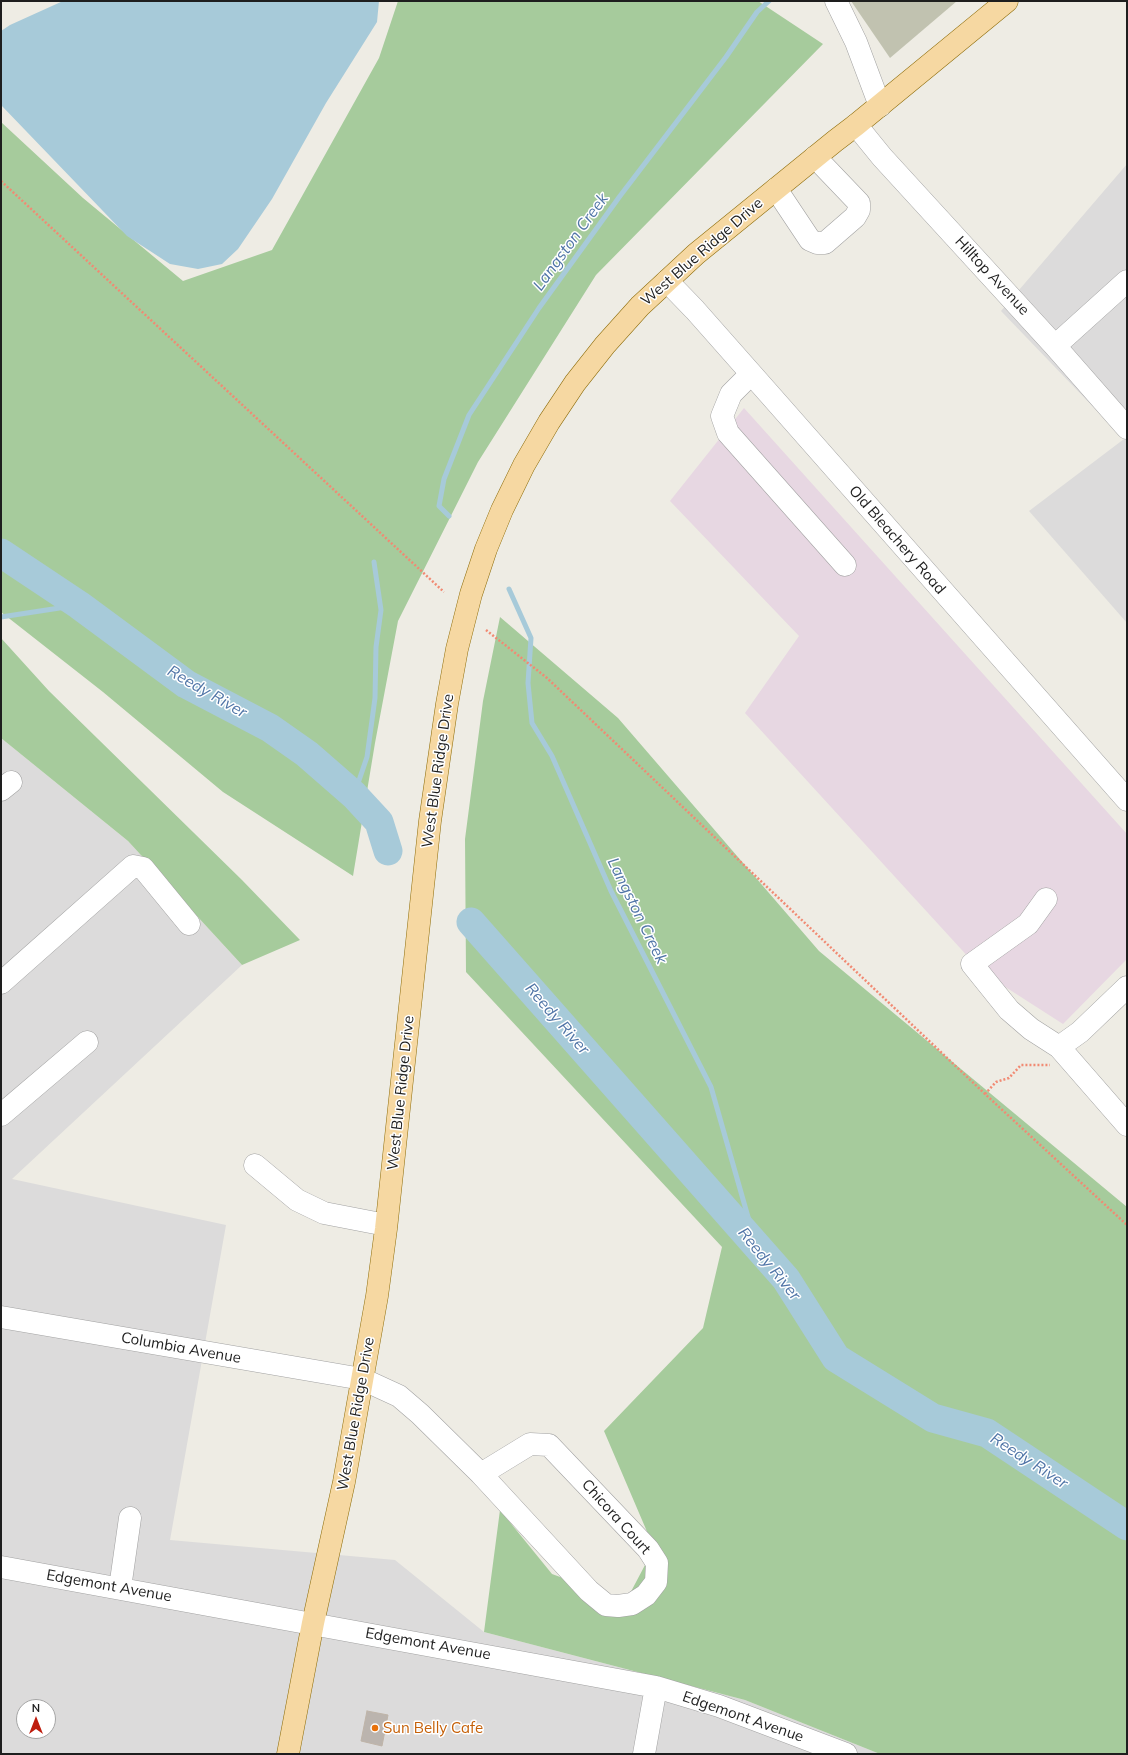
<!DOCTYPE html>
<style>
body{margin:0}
#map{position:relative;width:1128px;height:1755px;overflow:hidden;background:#eeece4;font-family:Mulish,sans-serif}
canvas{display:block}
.frame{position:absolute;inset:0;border:2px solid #1e1e1e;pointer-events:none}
.north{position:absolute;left:16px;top:1699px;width:40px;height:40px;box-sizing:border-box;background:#fff;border:1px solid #a5a5a5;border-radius:50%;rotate:0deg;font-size:11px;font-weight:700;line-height:16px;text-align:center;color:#1e1e1e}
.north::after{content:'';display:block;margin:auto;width:14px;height:18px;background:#be1c0d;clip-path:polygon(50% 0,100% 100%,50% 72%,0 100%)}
</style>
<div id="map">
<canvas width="1128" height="1755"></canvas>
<div class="frame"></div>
<div class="north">N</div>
</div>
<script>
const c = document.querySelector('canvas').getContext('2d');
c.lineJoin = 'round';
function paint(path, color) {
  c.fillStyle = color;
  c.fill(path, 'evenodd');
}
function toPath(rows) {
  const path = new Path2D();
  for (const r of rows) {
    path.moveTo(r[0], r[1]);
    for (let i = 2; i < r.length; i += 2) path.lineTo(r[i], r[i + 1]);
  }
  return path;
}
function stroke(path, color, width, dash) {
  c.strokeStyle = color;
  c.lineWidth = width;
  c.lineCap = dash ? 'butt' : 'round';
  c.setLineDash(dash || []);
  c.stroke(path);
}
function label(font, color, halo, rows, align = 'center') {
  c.font = font + ' Mulish,sans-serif';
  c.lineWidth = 3;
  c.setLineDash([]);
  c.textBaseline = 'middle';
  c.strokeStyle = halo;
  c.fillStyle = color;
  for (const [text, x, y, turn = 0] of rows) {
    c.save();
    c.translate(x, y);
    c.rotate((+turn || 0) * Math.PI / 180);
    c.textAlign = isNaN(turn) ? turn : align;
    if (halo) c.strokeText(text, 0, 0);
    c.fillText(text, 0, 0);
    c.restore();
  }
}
paint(toPath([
 [1127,164,1127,623,1029,511,1124,439,1001,311],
 [1,738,128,841,242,965,12,1179,226,1225,170,1540,395,1560,484,1632,745,1700,880,1754,1,1754],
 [24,1707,48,1707,48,1731,24,1731]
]), '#dcdbdb');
paint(toPath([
 [744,408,1127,834,1127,959,1063,1024,982,972,745,713,799,636,670,501]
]), '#e7d7e2');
paint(toPath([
 [851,1,957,1,890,58]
]), '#c1c2b0');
paint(toPath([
 [398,1,758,1,823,44,596,275,478,462,398,621,375,743,353,876,223,792,103,692,1,612,1,122,83,198,183,281,272,250,379,58],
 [500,617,618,718,819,951,1127,1207,1127,1754,880,1754,745,1700,484,1632,500,1510,552,1574,626,1601,654,1548,604,1431,703,1328,722,1247,466,972,465,839,483,701],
 [1,638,49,691,242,880,300,940,242,965,128,841,1,738]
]), '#a6cb9c');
paint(toPath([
 [63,1,379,1,377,22,326,103,272,199,238,249,222,264,198,269,170,264,127,236,1,105,1,31,10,25]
]), '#a7cad9');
stroke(toPath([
 [449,516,439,506,444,479,469,415,539,308,620,196,726,57,757,12,769,1],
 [509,589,531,638,528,683,532,723,552,756,611,891,711,1087,756,1245],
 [1,617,79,605],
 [354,795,367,757,375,698,376,647,381,610,374,562]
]), '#a7cad9', 5);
stroke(toPath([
 [1,553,79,605,186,684,270,728,307,754,354,795,379,822,388,851],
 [471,922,786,1279,836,1358,933,1418,987,1433,1127,1526]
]), '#a7cad9', 29);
const building = toPath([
 [367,1711,388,1715,382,1746,361,1741,367,1711]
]);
paint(building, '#bbb4ae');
stroke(building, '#bfb4a8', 1);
const minor = toPath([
 [836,1,856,42,880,106],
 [856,125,882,157,1055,346,1127,428],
 [776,189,810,240,817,243,825,243,855,217,859,210,859,203,815,157],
 [667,281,695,310,771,396,1127,800],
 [1055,346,1127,281],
 [751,374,731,394,722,416,728,433,845,565],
 [1,790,11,782],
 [1046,899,1028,924,972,964,1009,1010,1031,1029,1059,1047,1080,1032,1127,987],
 [1,983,133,866,143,868,189,924],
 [1059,1047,1127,1125],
 [1,1115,87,1042],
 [255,1165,297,1200,324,1213,386,1225],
 [1,1317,362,1379,399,1396,420,1414,481,1474,589,1591,606,1605,618,1606,632,1604,646,1595,656,1582,657,1563,648,1549,549,1445,530,1444,481,1474],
 [1,1567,656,1687,719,1706,846,1754],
 [120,1588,130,1518],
 [644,1754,656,1687]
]);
const major = toPath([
 [288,1754,313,1623,344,1482,377,1296,386,1229,430,821,447,704,457,649,471,594,486,549,502,510,524,465,549,422,575,383,605,345,640,306,696,254,835,141,856,125,1007,1]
]);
stroke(minor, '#a2a2a2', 23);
stroke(major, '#8e6d0a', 23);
stroke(toPath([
 [1,181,444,592],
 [486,630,547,678,985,1094,1127,1225],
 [985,1094,996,1082,1009,1078,1021,1065,1050,1065]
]), '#f18a73', 2.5, [2, 2]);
stroke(minor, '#fff', 22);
stroke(major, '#f6d8a2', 22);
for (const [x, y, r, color] of [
 [375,1728,4,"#e8710a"]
]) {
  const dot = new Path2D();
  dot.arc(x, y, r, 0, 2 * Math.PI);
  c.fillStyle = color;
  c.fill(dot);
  stroke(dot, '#fff', 1.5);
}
label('15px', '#1e1e1e', '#fff', [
 ["West Blue Ridge Drive",702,252,-41],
 ["Hilltop Avenue",992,276,47],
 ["Old Bleachery Road",897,540,49],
 ["West Blue Ridge Drive",438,771,-82],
 ["West Blue Ridge Drive",401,1093,-84],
 ["Columbia Avenue",181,1348,10],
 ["West Blue Ridge Drive",356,1414,-80],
 ["Chicora Court",616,1517,48],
 ["Edgemont Avenue",109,1586,10],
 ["Edgemont Avenue",428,1644,10],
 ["Edgemont Avenue",743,1717,19]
]);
label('15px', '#c56008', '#fff', [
 ["Sun Belly Cafe",383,1728]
], 'left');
label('italic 16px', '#5075a7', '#fff', [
 ["Langston Creek",571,242,-54],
 ["Reedy River",207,692,30],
 ["Langston Creek",637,911,64],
 ["Reedy River",557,1019,49],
 ["Reedy River",769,1264,51],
 ["Reedy River",1029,1461,33]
]);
</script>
